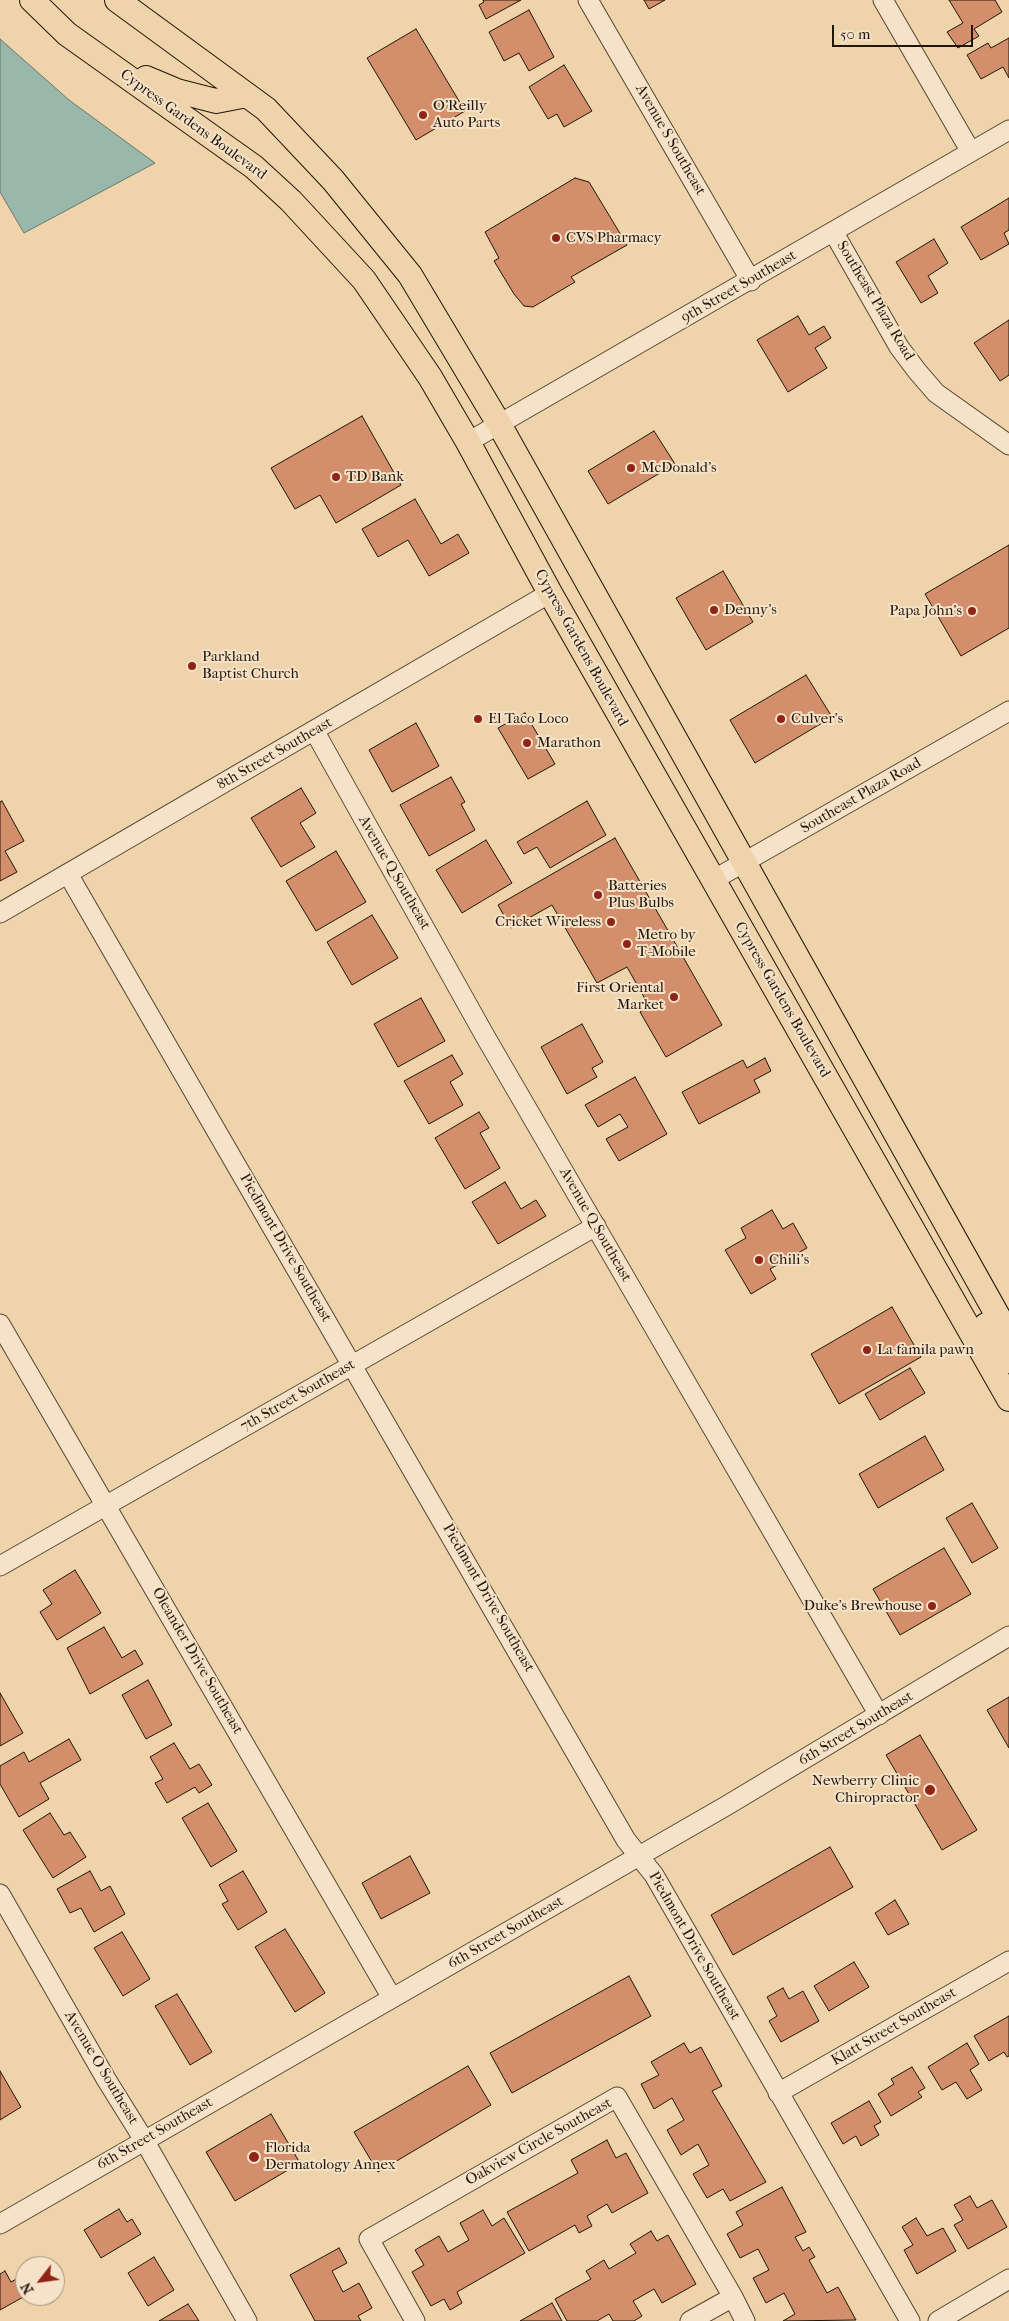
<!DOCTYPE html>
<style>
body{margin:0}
#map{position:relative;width:1009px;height:2321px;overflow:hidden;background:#efd3ab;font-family:"IM FELL French Canon",serif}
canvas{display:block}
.north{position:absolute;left:15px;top:2256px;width:50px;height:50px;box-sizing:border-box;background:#f5e2c8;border:1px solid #a0907b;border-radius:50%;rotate:240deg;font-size:14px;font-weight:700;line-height:20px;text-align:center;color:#201608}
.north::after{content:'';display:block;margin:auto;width:18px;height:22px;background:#8f2418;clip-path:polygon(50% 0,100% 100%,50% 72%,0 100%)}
.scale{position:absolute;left:832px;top:25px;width:141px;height:22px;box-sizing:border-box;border:2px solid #201608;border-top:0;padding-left:6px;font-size:15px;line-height:18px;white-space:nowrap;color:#201608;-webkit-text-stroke:4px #f5e2c8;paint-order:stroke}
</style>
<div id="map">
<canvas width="1009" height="2321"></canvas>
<div class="north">N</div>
<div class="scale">50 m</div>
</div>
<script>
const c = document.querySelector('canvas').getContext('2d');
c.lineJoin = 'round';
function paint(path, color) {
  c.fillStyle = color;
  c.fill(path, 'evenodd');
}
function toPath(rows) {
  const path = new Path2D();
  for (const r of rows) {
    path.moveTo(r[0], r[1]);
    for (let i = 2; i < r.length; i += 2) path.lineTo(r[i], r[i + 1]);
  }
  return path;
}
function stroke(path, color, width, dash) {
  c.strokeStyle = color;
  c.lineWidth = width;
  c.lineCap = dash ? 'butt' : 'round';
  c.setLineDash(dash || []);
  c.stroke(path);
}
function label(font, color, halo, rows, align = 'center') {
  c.font = font + ' "IM FELL French Canon",serif';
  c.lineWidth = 4;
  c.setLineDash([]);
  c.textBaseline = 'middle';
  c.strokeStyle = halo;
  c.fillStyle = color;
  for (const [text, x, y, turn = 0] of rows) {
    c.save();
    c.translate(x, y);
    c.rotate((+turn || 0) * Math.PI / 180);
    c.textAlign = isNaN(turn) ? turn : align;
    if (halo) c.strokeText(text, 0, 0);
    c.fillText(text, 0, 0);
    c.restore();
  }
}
const water = toPath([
 [0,39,69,100,155,163,24,233,0,192,0,39]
]);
paint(water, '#9ab7ac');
stroke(water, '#69776a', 1);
const building = toPath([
 [483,0,521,0,486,19,479,5,484,2,483,0],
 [644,0,665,0,649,9,644,0],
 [949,0,995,0,1002,12,974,29,979,36,958,48,947,32,963,23,949,0],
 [529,10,554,57,529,71,519,53,504,61,489,32,529,10],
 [416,29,465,111,416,140,367,58,416,29],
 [1009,38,1009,78,1003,67,981,79,967,55,988,43,991,48,1009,38],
 [564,65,592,111,564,127,557,114,548,119,529,87,564,65],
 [575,178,589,182,627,245,571,277,575,282,533,307,524,306,514,294,494,261,499,258,485,232,575,178],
 [1009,198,1009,230,1004,233,1009,244,981,260,961,227,1009,198],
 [934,239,948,263,928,276,938,293,921,303,896,262,934,239],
 [798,316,809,335,824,326,831,338,815,348,827,368,788,392,757,340,798,316],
 [1009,320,1009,375,1000,381,974,343,1009,320],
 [362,416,401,485,336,523,320,495,295,509,271,468,362,416],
 [654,431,675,464,608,504,588,471,654,431],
 [415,499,441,544,458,534,469,553,429,576,408,540,378,557,362,529,415,499],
 [1009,545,1009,628,961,656,925,594,1009,545],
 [723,571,753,622,706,650,676,598,723,571],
 [806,675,832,717,755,763,730,720,806,675],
 [525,713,555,764,528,779,498,728,525,713],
 [416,723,439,766,392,792,369,750,416,723],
 [451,777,465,802,461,804,475,830,429,856,400,805,451,777],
 [301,788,316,813,300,823,315,847,281,867,251,818,301,788],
 [2,801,24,841,5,851,17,872,0,881,0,802,2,801],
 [587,801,606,835,550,868,537,847,524,854,517,842,587,801],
 [615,838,722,1025,666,1057,640,1012,649,1006,627,967,597,983,552,905,511,928,498,905,615,838],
 [486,840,512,883,462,913,436,870,486,840],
 [336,851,366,902,316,931,286,881,336,851],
 [372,915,398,958,352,985,327,942,372,915],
 [421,998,445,1041,398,1067,374,1024,421,998],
 [582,1024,603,1062,592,1068,597,1077,567,1094,541,1047,582,1024],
 [452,1055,463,1074,450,1082,463,1105,429,1124,404,1081,452,1055],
 [765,1058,771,1071,754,1080,760,1092,699,1124,682,1092,743,1060,747,1068,765,1058],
 [635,1077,667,1134,619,1161,606,1139,628,1127,620,1114,598,1127,585,1105,635,1077],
 [479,1112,489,1128,480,1133,500,1168,465,1189,435,1138,479,1112],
 [505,1182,521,1209,536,1200,546,1216,498,1244,472,1202,505,1182],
 [772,1210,783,1229,793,1223,807,1248,770,1269,776,1279,751,1294,725,1250,746,1238,741,1228,772,1210],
 [892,1307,921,1357,839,1404,811,1354,892,1307],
 [910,1368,925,1393,880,1420,865,1394,910,1368],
 [925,1436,944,1470,878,1508,859,1474,925,1436],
 [972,1503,998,1548,972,1563,946,1518,972,1503],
 [944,1548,971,1594,900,1635,873,1589,944,1548],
 [75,1570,101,1613,57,1640,40,1612,52,1604,43,1590,75,1570],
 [104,1627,122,1658,135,1650,143,1664,90,1694,67,1648,104,1627],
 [148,1680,172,1725,146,1739,122,1695,148,1680],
 [0,1693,23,1733,0,1746,0,1693],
 [1009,1697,1009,1748,987,1710,1009,1697],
 [920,1735,977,1830,942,1850,886,1755,920,1735],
 [69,1739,81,1760,40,1783,49,1799,19,1817,0,1784,0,1766,24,1752,29,1762,69,1739],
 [174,1743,190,1769,199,1764,212,1785,199,1793,195,1787,167,1803,155,1783,163,1779,150,1757,174,1743],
 [208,1803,237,1851,211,1867,182,1818,208,1803],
 [50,1813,64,1835,70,1832,86,1857,53,1878,23,1830,50,1813],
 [830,1847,853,1887,733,1955,711,1915,830,1847],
 [410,1856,430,1893,381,1919,362,1883,410,1856],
 [90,1871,101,1891,110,1886,125,1914,94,1932,81,1908,70,1913,57,1889,90,1871],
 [243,1871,267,1912,238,1930,222,1904,228,1901,219,1885,243,1871],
 [895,1900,909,1924,888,1935,875,1913,895,1900],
 [285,1929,325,1993,295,2012,255,1947,285,1929],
 [122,1932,150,1979,123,1996,94,1948,122,1932],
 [854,1962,869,1987,829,2011,814,1986,854,1962],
 [629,1976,651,2016,512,2093,490,2053,629,1976],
 [783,1988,789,1999,803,1991,819,2021,781,2042,769,2021,777,2016,767,1997,783,1988],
 [177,1994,212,2052,190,2065,155,2006,177,1994],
 [1009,2016,1009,2056,1007,2057,1004,2052,989,2061,974,2036,1009,2016],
 [684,2043,690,2053,701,2047,722,2086,712,2091,766,2182,730,2201,723,2189,707,2198,693,2174,709,2165,698,2144,681,2155,667,2130,684,2120,672,2098,654,2109,641,2084,659,2075,651,2062,684,2043],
 [967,2043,979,2064,970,2070,982,2090,967,2099,956,2082,942,2090,928,2067,967,2043],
 [468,2066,491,2105,378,2172,354,2132,468,2066],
 [912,2067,925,2088,918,2092,922,2097,891,2116,878,2094,894,2084,891,2079,912,2067],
 [0,2071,21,2107,0,2120,0,2071],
 [869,2101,881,2122,874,2126,879,2135,861,2146,856,2136,843,2144,831,2123,869,2101],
 [271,2114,300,2163,235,2201,206,2152,271,2114],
 [607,2140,616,2158,626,2153,648,2193,612,2213,607,2204,587,2216,592,2226,579,2233,575,2225,529,2251,507,2212,578,2173,571,2160,607,2140],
 [782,2187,806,2232,795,2237,803,2251,809,2247,815,2257,809,2260,827,2293,838,2287,856,2320,783,2321,795,2314,784,2293,766,2303,753,2278,769,2270,758,2249,740,2258,727,2234,743,2225,736,2212,782,2187],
 [970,2196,977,2208,992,2200,1007,2227,968,2249,954,2225,963,2220,954,2205,970,2196],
 [119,2209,127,2222,132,2219,141,2234,101,2258,84,2230,119,2209],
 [483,2210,492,2226,504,2218,525,2253,457,2292,462,2303,450,2310,444,2299,431,2306,412,2272,424,2265,415,2250,439,2236,448,2252,469,2240,460,2223,483,2210],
 [916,2218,927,2236,943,2228,956,2251,917,2274,904,2250,913,2245,902,2227,916,2218],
 [651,2231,657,2241,668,2235,696,2284,662,2303,654,2289,633,2301,642,2316,634,2321,613,2321,609,2314,597,2321,567,2321,555,2299,591,2279,586,2271,604,2260,609,2269,636,2253,630,2244,651,2231],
 [339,2248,347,2263,332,2271,343,2292,359,2283,372,2308,358,2316,361,2321,315,2321,290,2275,339,2248],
 [154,2257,174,2290,148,2306,128,2273,154,2257],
 [5,2271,11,2282,25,2274,25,2296,0,2310,0,2274,5,2271],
 [552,2303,562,2321,520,2321,552,2303],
 [188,2304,199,2321,159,2321,188,2304]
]);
paint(building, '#d38f6b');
stroke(building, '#201608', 1);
const minor = toPath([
 [588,0,751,281],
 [883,0,971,152],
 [834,233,899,347,917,371,936,393,1009,445],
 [468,442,1009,130],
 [315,732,485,1036,879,1715],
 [68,874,626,1840,654,1875,910,2321],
 [713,880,1009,711],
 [0,913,550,593],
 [0,1324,392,1998],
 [0,1566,596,1226],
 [0,1894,106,2079,144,2140,247,2321],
 [778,2093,1009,1961],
 [0,2224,726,1806,1009,1636],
 [733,2297,745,2321],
 [415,2321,369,2239,617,2097,733,2297,690,2321],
 [938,2321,1009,2279]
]);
const major = toPath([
 [32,0,67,34,254,167,291,201,364,280,430,377,468,442,550,593,1009,1399],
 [117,0,266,109,333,180,410,275,499,424,1009,1336],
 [146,78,177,91,216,101,247,95],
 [986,1325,1009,1361]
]);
stroke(minor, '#544531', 21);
stroke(major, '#201608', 26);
stroke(minor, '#f5e2c8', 19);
stroke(major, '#efd3ab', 24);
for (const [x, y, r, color] of [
 [423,115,5,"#8f2418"],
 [556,238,5,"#8f2418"],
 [631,468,5,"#8f2418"],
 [336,477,5,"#8f2418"],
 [714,610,5,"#8f2418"],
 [972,611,5,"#8f2418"],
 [192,666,5,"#8f2418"],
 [478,719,5,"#8f2418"],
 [781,719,5,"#8f2418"],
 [527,743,5,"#8f2418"],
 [598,895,5,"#8f2418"],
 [611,922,5,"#8f2418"],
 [627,944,5,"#8f2418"],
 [674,997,5,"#8f2418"],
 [759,1260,5,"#8f2418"],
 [867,1350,5,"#8f2418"],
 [932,1606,5,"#8f2418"],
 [930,1790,6,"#8f2418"],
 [254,2157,6,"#8f2418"]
]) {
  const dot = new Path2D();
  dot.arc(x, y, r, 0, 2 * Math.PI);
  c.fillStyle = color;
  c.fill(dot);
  stroke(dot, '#f5e2c8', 2);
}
label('15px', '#201608', '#f5e2c8', [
 ["O'Reilly",433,106],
 ["Auto Parts",433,123],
 ["CVS Pharmacy",566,238],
 ["McDonald's",641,468],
 ["TD Bank",346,477],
 ["Denny's",724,610],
 ["Papa John's",962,611,"right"],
 ["Parkland",202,657],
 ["Baptist Church",202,674],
 ["El Taco Loco",488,719],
 ["Culver's",791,719],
 ["Marathon",537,743],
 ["Batteries",608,886],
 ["Plus Bulbs",608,903],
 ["Cricket Wireless",601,922,"right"],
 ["Metro by",637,935],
 ["T-Mobile",637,952],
 ["First Oriental",664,988,"right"],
 ["Market",664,1005,"right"],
 ["Chili's",769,1260],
 ["La famila pawn",877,1350],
 ["Duke's Brewhouse",922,1606,"right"],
 ["Newberry Clinic",919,1781,"right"],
 ["Chiropractor",919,1798,"right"],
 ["Florida",265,2148],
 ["Dermatology Annex",265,2165]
], 'left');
label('15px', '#201608', '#f5e2c8', [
 ["Cypress Gardens Boulevard",193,125,36],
 ["Avenue S Southeast",670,140,60],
 ["9th Street Southeast",739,287,-30],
 ["Southeast Plaza Road",875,301,59],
 ["Cypress Gardens Boulevard",581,648,61],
 ["8th Street Southeast",275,754,-30],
 ["Southeast Plaza Road",861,796,-30],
 ["Avenue Q Southeast",394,873,60],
 ["Cypress Gardens Boulevard",782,1000,60],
 ["Avenue Q Southeast",595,1225,60],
 ["Piedmont Drive Southeast",285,1248,60],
 ["7th Street Southeast",298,1396,-30],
 ["Piedmont Drive Southeast",488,1598,60],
 ["Oleander Drive Southeast",197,1661,60],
 ["6th Street Southeast",856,1729,-31],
 ["6th Street Southeast",506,1933,-30],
 ["Piedmont Drive Southeast",694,1946,60],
 ["Klatt Street Southeast",894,2027,-30],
 ["Avenue O Southeast",101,2068,59],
 ["6th Street Southeast",155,2134,-30],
 ["Oakview Circle Southeast",539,2142,-29]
]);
</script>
